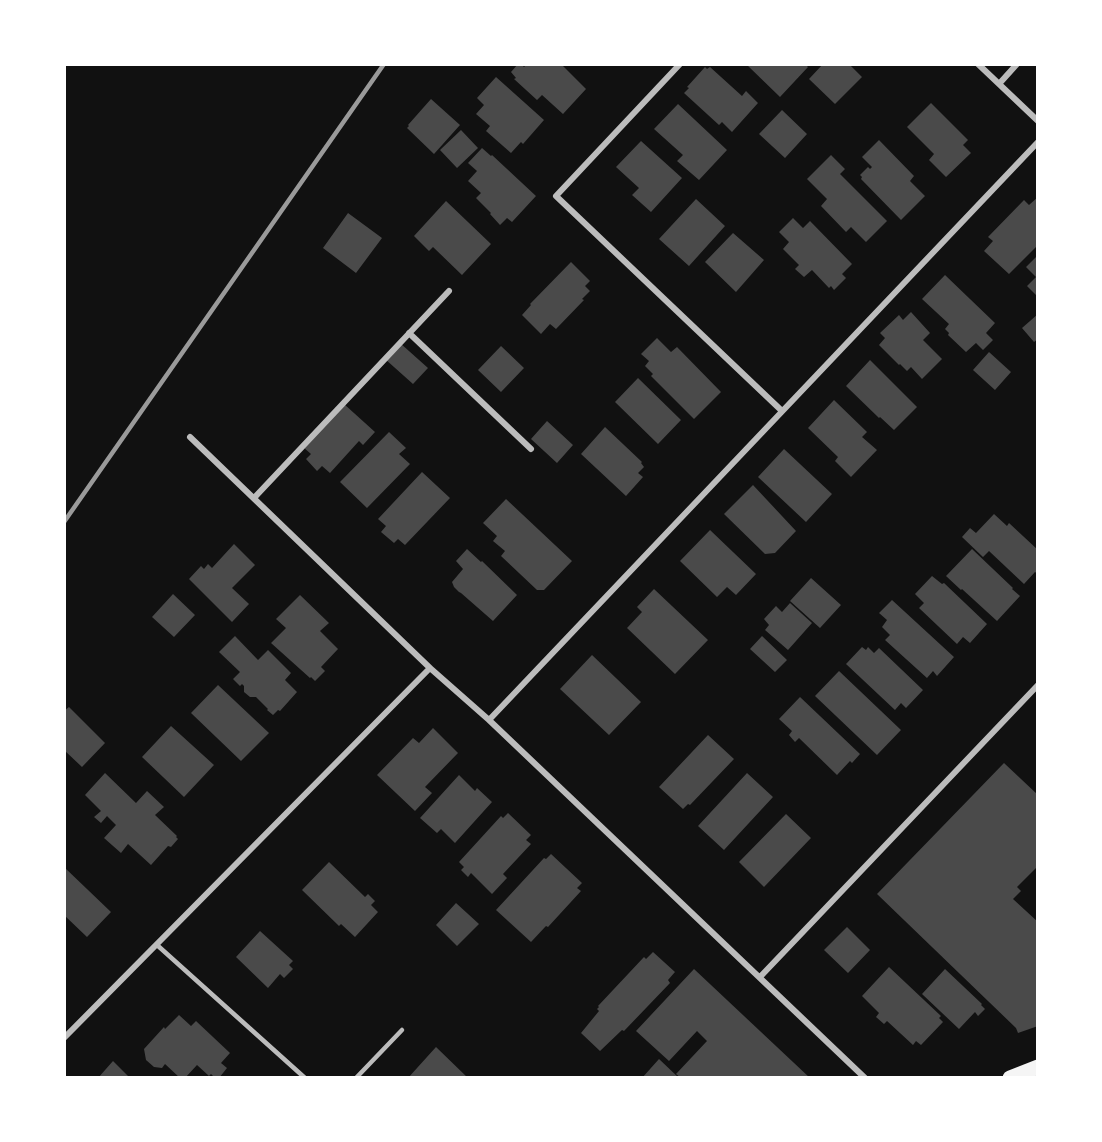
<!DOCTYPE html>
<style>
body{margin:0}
#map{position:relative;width:1102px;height:1142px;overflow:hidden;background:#111;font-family:"Fira Sans",sans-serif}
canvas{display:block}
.frame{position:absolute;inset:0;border:66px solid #fff;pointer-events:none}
</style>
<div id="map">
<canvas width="1102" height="1142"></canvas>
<div class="frame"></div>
</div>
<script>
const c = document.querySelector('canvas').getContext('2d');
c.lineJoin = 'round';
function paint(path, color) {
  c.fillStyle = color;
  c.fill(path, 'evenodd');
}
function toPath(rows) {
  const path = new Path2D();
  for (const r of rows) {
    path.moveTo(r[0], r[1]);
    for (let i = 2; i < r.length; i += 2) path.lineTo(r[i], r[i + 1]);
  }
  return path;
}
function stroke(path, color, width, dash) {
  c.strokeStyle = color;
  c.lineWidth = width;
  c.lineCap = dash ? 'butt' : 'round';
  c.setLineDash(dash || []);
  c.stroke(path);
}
paint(toPath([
 [518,64,521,64,524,67,527,64,561,64,586,89,563,114,542,95,537,100,514,79,516,78,511,72],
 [746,64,805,64,808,67,780,97],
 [823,64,849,64,862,77,835,104,809,79],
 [705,67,707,69,710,67,742,96,746,91,758,103,732,132,722,122,719,125,684,93,689,88,687,87],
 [496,77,544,120,523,144,521,142,511,153,486,131,490,126,476,114,484,105,477,98],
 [431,99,460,125,434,154,407,128,409,126,408,125],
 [931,103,968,140,963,145,971,153,946,177,929,160,934,154,907,127],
 [678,104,727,150,699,180,677,161,683,155,654,129],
 [782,110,807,134,785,158,759,134],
 [461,130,478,148,457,168,440,150],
 [879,140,914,176,910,181,925,196,901,220,861,179,862,177,860,175,868,167,870,169,872,167,862,157],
 [641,141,682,178,651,212,632,195,639,188,616,167],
 [482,148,491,156,492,155,536,196,512,222,507,218,500,225,490,214,491,213,476,198,481,193,468,181,477,171,468,163],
 [831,155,845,169,840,174,887,221,866,242,851,227,846,232,821,206,827,199,807,179],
 [1038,197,1038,245,1009,274,984,251,993,241,988,237,1024,200,1029,205],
 [696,199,725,226,689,266,659,239],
 [446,201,491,244,462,275,433,247,429,251,414,236],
 [348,213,382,238,356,273,323,248],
 [793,218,803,228,810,221,852,264,842,274,846,278,834,290,831,286,829,288,812,270,804,277,795,269,799,265,783,249,789,242,779,232],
 [733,233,764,260,736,292,705,262],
 [1038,255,1038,297,1027,286,1036,277,1026,267],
 [571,262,590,281,585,286,590,291,582,299,584,300,556,329,550,324,541,334,522,315,531,305,530,304],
 [945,275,995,323,986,333,993,340,983,350,976,343,966,352,948,335,949,333,945,329,949,324,922,299],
 [911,312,930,333,923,340,942,359,922,379,911,367,907,371,900,364,899,365,879,345,885,338,880,333,899,315,903,320],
 [1038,314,1038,339,1034,342,1022,328],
 [657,338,671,352,677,347,721,392,694,419,651,376,653,374,645,366,649,361,641,354],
 [400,343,428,368,413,384,385,359],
 [501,346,524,368,501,392,478,370],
 [989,352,1011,372,995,390,973,370],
 [870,360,917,407,894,430,880,417,879,418,846,386],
 [638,378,681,420,658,444,615,402],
 [834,400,867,432,862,437,877,450,851,477,835,461,838,457,808,428],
 [344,404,375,432,363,445,359,441,330,473,322,466,317,471,306,459,311,454,303,447],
 [547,421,573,445,557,463,531,439],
 [605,427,642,462,641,463,644,467,638,473,643,477,626,496,581,454],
 [389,432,406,448,399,454,410,464,367,508,340,482],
 [784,449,832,494,806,522,758,477],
 [422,472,450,498,405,545,398,539,394,543,381,532,386,526,378,519],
 [753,485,796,531,775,553,765,554,724,514],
 [506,499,572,561,544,590,537,590,501,556,505,551,493,541,497,536,483,523],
 [994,514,1007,526,1009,523,1038,550,1038,574,1035,572,1024,584,989,551,983,557,962,537,970,528,976,533],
 [710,530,756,574,736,595,727,587,717,597,680,561],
 [234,544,255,565,232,588,249,604,232,622,189,579,201,566,204,569,208,564,212,568],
 [467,549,481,562,482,561,517,595,493,621,461,593,459,592,454,587,452,582,463,569,456,561],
 [972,549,1013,588,1012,589,1020,596,997,621,962,589,961,590,946,576],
 [932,576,942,584,944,583,987,624,970,643,963,637,957,644,919,608,924,603,915,594],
 [811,578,841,605,820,628,790,601],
 [654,589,708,640,675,674,627,628,642,612,637,607],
 [173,594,195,615,174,637,152,617],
 [300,595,329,623,320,631,338,649,321,667,325,671,315,681,311,677,310,678,271,643,286,628,276,619],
 [892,600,954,657,937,676,933,671,927,678,885,640,890,635,882,627,887,620,879,613],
 [790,603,812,623,788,650,765,630,769,625,764,619,776,606,782,612],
 [235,636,258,660,268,650,291,673,285,680,297,692,280,711,278,710,273,715,267,710,268,709,256,697,250,697,244,692,244,686,242,684,240,686,233,679,240,672,219,652],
 [762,636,787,660,775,672,750,649],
 [862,647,866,650,868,647,874,653,879,648,923,690,906,708,901,703,895,710,846,664],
 [592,655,641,702,609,735,560,689],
 [839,671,901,730,877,755,815,696],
 [218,685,269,733,241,761,191,713],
 [800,697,860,754,852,763,850,761,837,775,799,738,795,742,789,735,792,731,779,719],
 [69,707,105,743,82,767,64,750,64,711],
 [171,726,214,765,184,797,142,757],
 [433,728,458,753,425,787,432,793,415,811,377,775,413,738,419,743],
 [708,735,734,759,690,805,688,804,683,809,659,787],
 [1004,763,1038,795,1038,866,1017,887,1021,891,1013,899,1038,922,1038,1026,1018,1033,1016,1028,877,894],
 [105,773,136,803,147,791,164,807,155,815,177,836,176,837,178,839,171,847,168,846,151,865,128,844,121,853,104,838,116,825,107,816,101,823,94,817,101,811,85,795],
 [747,773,773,797,724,850,698,826],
 [459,775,475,791,477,788,492,802,455,843,441,829,437,833,420,818],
 [508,813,531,835,526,840,531,844,503,874,507,878,492,894,471,873,468,877,461,870,464,867,459,862,501,816,503,818],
 [786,814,811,838,764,887,739,862],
 [551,854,582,883,577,888,581,891,548,927,546,926,531,942,496,910,544,858,546,859],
 [329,862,365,897,368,894,375,901,371,905,378,912,355,937,341,924,339,926,302,890],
 [64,867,111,912,87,937,64,915],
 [456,903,479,924,457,946,436,925],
 [847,927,870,950,848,973,824,950],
 [260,931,293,961,289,965,293,969,284,978,280,974,268,988,236,957],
 [653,952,675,972,668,980,670,983,624,1031,622,1030,600,1051,581,1033,599,1011,597,1009,599,1007,598,1006,644,957,646,959],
 [889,967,941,1016,939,1018,943,1022,921,1045,916,1041,913,1045,887,1021,884,1024,876,1017,879,1013,862,996],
 [694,969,810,1078,681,1078,676,1074,707,1041,697,1031,669,1061,636,1031],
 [945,969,982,1004,981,1005,985,1009,978,1016,975,1012,959,1029,922,994],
 [179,1015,191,1026,196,1021,230,1053,221,1063,227,1068,219,1078,215,1078,211,1074,209,1076,197,1065,185,1078,180,1078,165,1064,162,1068,154,1067,146,1060,144,1049,164,1027,165,1029],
 [436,1047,468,1078,408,1078],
 [659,1059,679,1078,642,1078],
 [113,1061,130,1078,98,1078]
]), '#4a4a4a');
stroke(toPath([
 [157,945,305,1078],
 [356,1078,402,1030]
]), '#bcbcbc', 4.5);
stroke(toPath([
 [680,64,556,196,782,411],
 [978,64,1038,121],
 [999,84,1017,64],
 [409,333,531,449],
 [190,437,430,668,489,720,865,1078],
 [254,498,449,291],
 [489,720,1038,142],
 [760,977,1038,685],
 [64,1038,430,668]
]), '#bcbcbc', 6);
stroke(toPath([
 [1010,1078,1038,1067]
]), '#f5f5f5', 15);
stroke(toPath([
 [64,522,384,64]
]), '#9a9a9a', 4.5);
</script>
